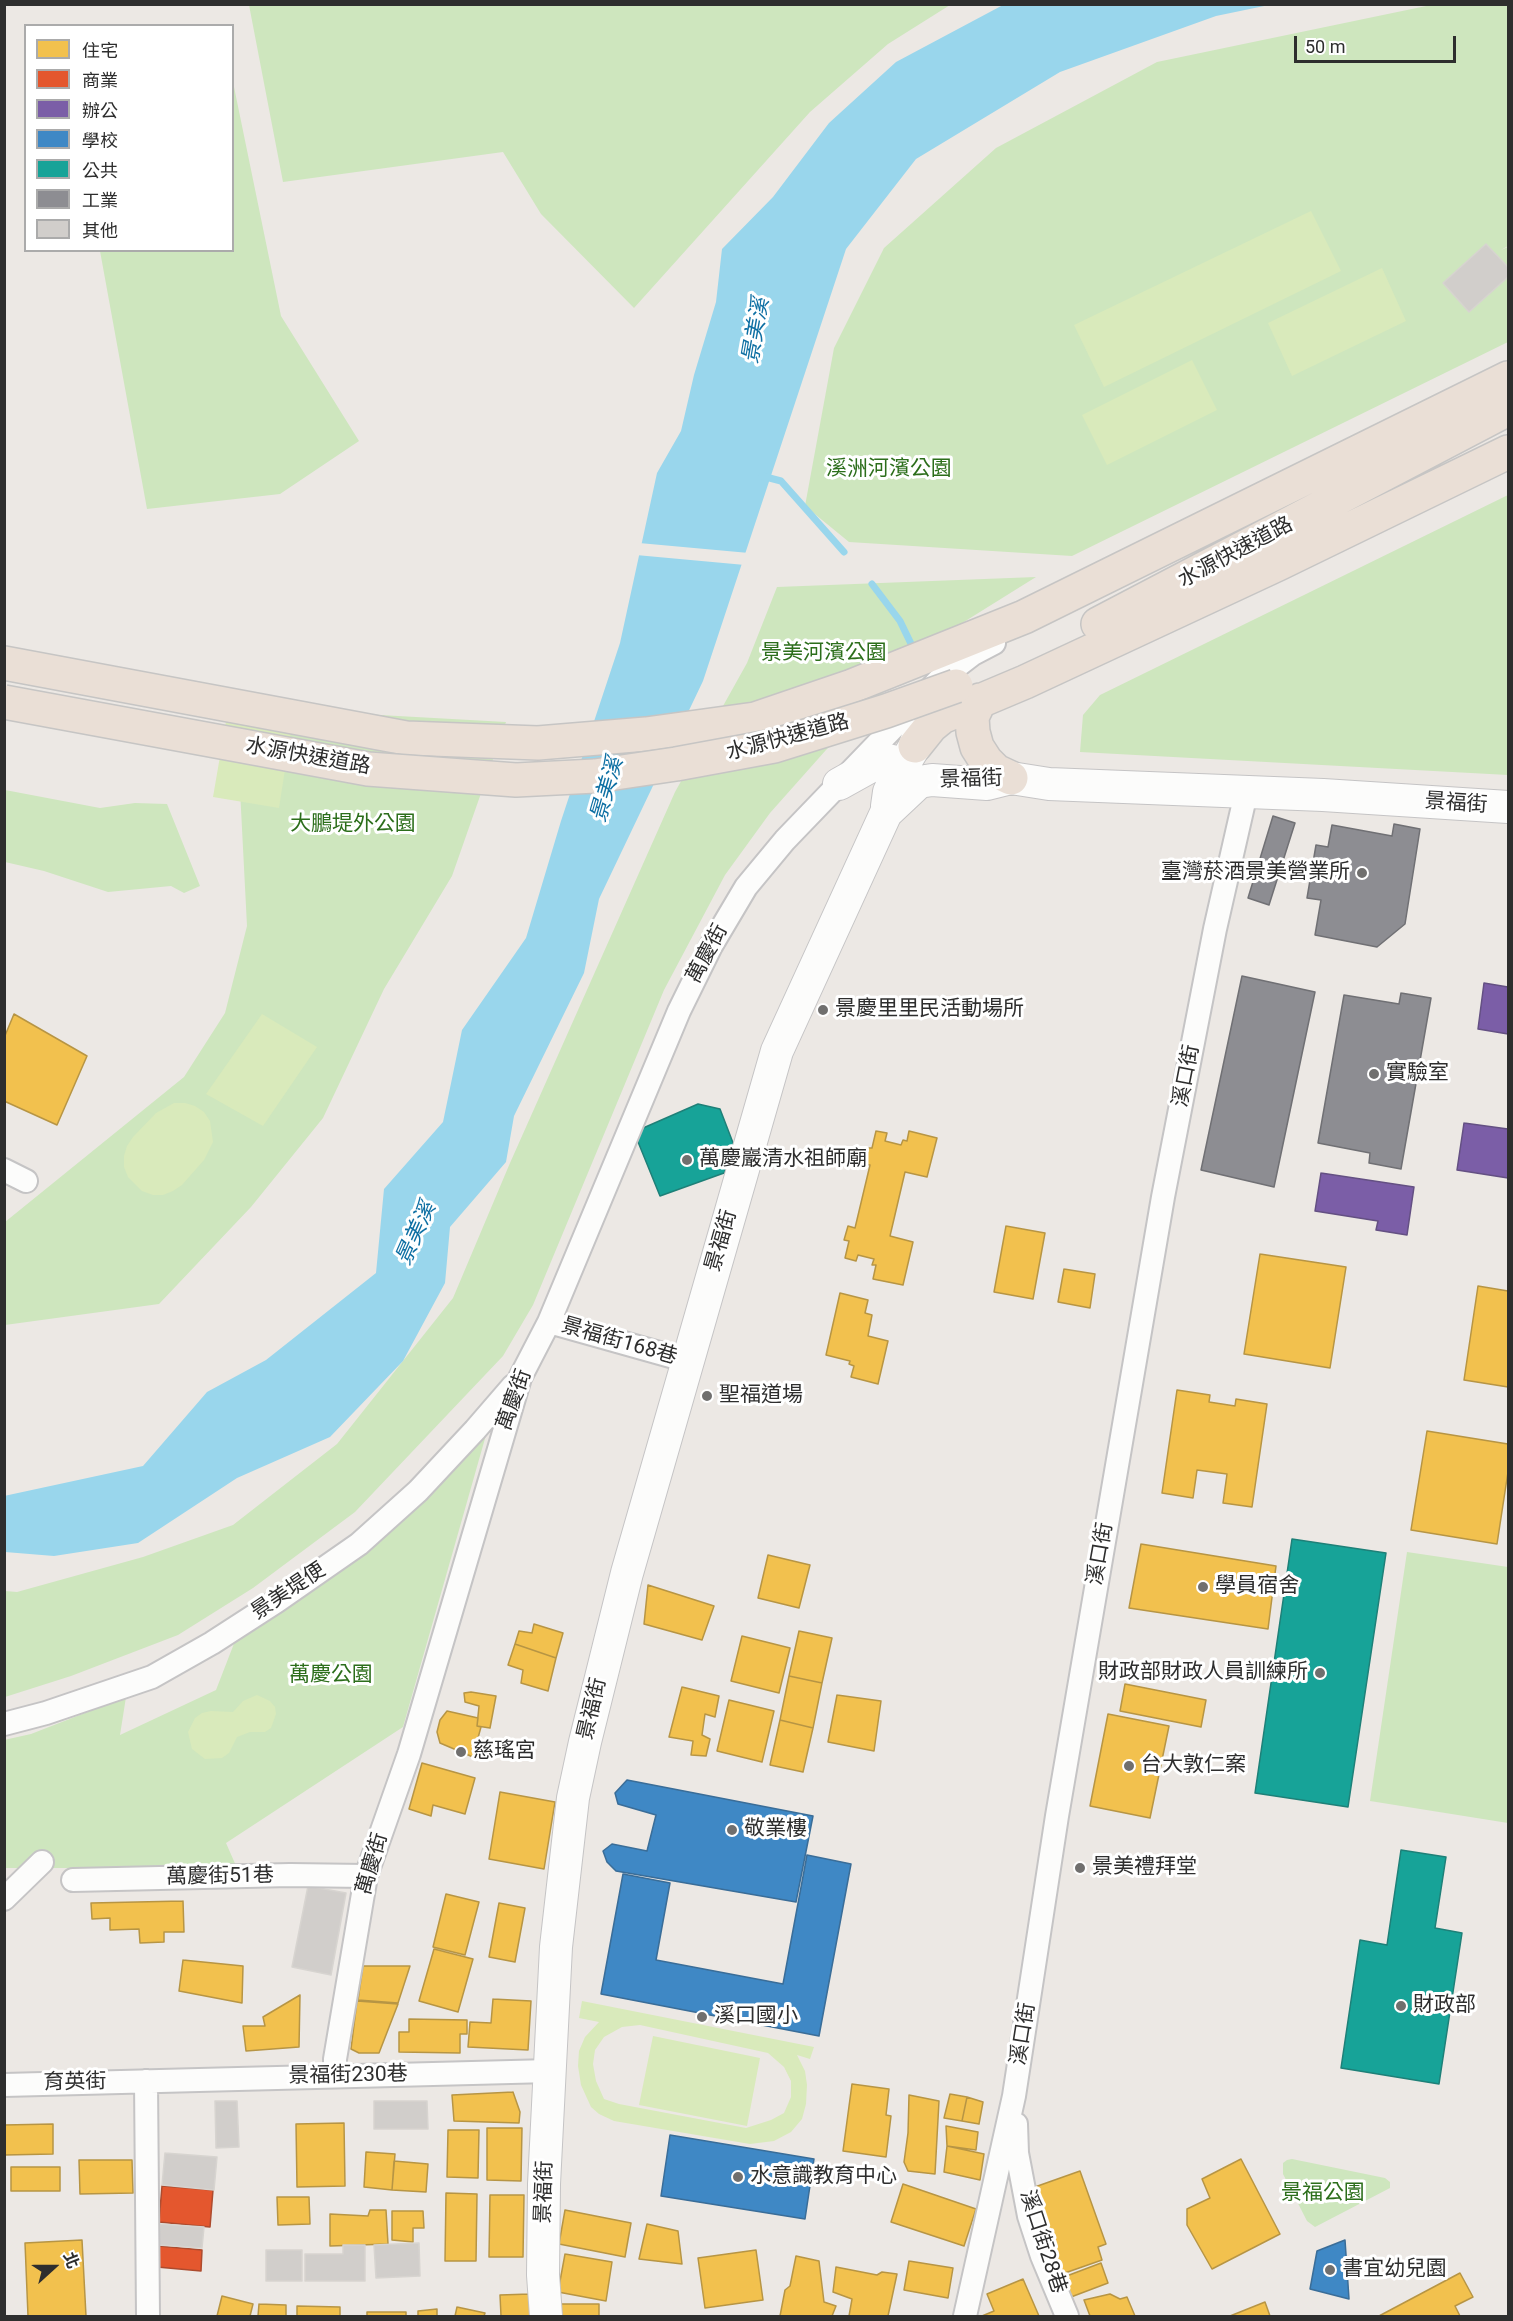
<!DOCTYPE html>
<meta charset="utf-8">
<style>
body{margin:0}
#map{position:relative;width:1513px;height:2321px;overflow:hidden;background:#ece8e4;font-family:Roboto,"Noto Sans TC",sans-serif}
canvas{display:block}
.frame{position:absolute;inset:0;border:6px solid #2e2e2e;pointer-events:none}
.legend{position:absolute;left:24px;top:24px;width:210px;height:228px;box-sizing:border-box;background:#fff;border:2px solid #ababab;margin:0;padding:8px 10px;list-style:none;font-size:18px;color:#2e2e2e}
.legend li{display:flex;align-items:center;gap:12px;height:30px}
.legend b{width:30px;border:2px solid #ababab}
.north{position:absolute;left:24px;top:2237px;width:60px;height:60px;-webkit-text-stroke:4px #fff;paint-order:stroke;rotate:69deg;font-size:16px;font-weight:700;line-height:24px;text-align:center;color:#2e2e2e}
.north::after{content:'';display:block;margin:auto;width:21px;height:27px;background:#2e2e2e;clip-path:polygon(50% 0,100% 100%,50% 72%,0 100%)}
.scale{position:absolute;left:1294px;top:36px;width:162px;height:27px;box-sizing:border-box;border:3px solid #2e2e2e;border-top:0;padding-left:8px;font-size:18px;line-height:21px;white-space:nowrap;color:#2e2e2e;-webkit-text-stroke:4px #fff;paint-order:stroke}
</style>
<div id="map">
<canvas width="1513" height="2321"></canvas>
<div class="frame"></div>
<ul class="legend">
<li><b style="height:16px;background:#f2c14e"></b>住宅</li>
<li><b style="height:16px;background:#e4572e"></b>商業</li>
<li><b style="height:16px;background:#7b5ea7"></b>辦公</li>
<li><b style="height:16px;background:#3f88c5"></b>學校</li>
<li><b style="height:16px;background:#17a398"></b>公共</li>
<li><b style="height:16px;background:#8d8d92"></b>工業</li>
<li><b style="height:16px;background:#d1cecb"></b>其他</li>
</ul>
<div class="north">北</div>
<div class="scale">50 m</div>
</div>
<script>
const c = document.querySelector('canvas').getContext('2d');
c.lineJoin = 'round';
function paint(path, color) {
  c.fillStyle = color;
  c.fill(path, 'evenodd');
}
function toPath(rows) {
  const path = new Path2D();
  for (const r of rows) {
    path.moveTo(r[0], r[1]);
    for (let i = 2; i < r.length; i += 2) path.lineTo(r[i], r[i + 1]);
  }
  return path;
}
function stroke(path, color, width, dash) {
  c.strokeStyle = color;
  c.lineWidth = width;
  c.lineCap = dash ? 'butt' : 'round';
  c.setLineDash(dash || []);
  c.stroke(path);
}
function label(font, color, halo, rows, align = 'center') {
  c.font = font + ' Roboto,"Noto Sans TC",sans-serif';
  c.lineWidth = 6;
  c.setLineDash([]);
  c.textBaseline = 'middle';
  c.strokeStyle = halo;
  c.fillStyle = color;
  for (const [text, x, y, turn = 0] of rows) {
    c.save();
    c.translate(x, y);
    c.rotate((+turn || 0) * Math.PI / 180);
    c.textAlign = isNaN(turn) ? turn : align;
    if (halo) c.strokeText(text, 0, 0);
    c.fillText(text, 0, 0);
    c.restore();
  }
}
paint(toPath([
 [249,5,249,4,950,5,888,44,810,112,634,308,541,214,503,152,283,182],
 [1431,5,1508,5,1508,246,1501,250,1508,247,1508,342,1072,556,849,542,805,506,834,348,884,248,996,148,1157,62],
 [233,82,281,316,359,441,280,494,147,509,100,251,232,250],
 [1508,495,1508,775,1080,752,1083,715,1100,695],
 [1036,577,935,640,826,750,770,813,725,875,664,990,533,1305,503,1356,355,1512,253,1588,178,1635,71,1676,5,1697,5,1591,17,1592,143,1557,233,1525,337,1444,453,1298,510,1163,675,792,747,663,777,587],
 [235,692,362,714,506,722,452,876,384,989,323,1118,251,1207,159,1304,5,1325,5,1222,184,1077,225,1013,247,926],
 [5,790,100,808,135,803,167,804,200,886,184,893,171,886,108,892,44,871,5,862],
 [486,1435,403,1727,226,1843,237,1868,5,1868,4,1740,31,1734,126,1697,120,1735,216,1690,235,1641,436,1487],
 [1407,1552,1508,1567,1508,1823,1370,1801],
 [1292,2159,1385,2178,1390,2182,1390,2188,1315,2227,1307,2221,1283,2174,1283,2163,1287,2160]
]), '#cee6be');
paint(toPath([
 [1311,211,1341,271,1104,387,1074,325],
 [1382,268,1406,321,1292,376,1268,323],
 [1192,360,1217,410,1107,465,1082,415],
 [229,704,293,718,279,808,213,797],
 [262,1014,317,1047,263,1126,206,1094],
 [174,1103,185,1103,195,1106,204,1112,210,1121,213,1142,204,1160,182,1185,173,1191,163,1195,153,1195,142,1191,128,1177,124,1167,124,1156,127,1146,133,1137,156,1113],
 [257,1695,270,1701,275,1707,276,1714,271,1728,265,1732,250,1732,237,1737,229,1753,222,1758,205,1759,192,1749,188,1732,195,1718,202,1713,211,1711,233,1712,243,1701],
 [582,2001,814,2047,810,2059,797,2055,805,2071,807,2085,806,2104,802,2119,791,2132,774,2141,750,2144,614,2121,599,2114,591,2107,581,2085,578,2066,579,2051,585,2037,599,2022,579,2018],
 [640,2025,768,2053,784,2067,791,2081,791,2097,784,2113,771,2120,746,2128,619,2104,604,2099,596,2081,593,2064,595,2050,604,2037,622,2027],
 [653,2036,760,2058,747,2126,639,2105]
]), '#d9eabb');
paint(toPath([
 [1003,5,1269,5,1216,16,1060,72,916,159,846,249,703,681,599,899,584,973,514,1116,506,1162,450,1227,445,1283,403,1361,330,1437,237,1478,138,1543,54,1556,5,1552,4,1496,143,1466,207,1392,266,1360,376,1273,384,1189,443,1122,462,1030,526,938,561,821,620,643,657,473,681,431,694,375,716,302,722,249,773,197,829,123,896,62]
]), '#99d6ec');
paint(toPath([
 [639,543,749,553,745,565,636,555]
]), '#ece8e4');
const homes = toPath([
 [14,1014,87,1056,57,1125,4,1101,4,1038,14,1014],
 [876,1131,887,1133,885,1141,901,1145,903,1140,907,1141,909,1131,937,1138,927,1177,905,1172,890,1236,913,1242,903,1285,873,1279,876,1265,872,1265,874,1259,858,1255,856,1261,845,1258,849,1241,844,1240,848,1226,855,1228,870,1165,863,1164,867,1148,872,1148,876,1131],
 [1006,1226,1045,1233,1033,1299,994,1292,1006,1226],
 [1260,1254,1346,1267,1330,1368,1244,1354,1260,1254],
 [1064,1269,1095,1274,1090,1308,1058,1302,1064,1269],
 [1478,1286,1508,1291,1508,1387,1464,1380,1478,1286],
 [840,1293,868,1300,865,1313,872,1315,868,1336,888,1341,878,1384,851,1377,854,1366,849,1364,850,1361,826,1355,840,1293],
 [1177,1390,1210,1395,1209,1402,1235,1406,1236,1399,1267,1404,1252,1507,1223,1503,1227,1474,1197,1470,1193,1498,1162,1493,1177,1390],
 [1427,1431,1508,1444,1508,1472,1497,1544,1411,1530,1427,1431],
 [1141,1544,1276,1566,1268,1629,1129,1608,1141,1544],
 [768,1555,810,1565,799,1608,758,1598,768,1555],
 [648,1585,714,1606,702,1640,644,1624,648,1585],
 [534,1624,563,1633,556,1658,515,1644,519,1631,532,1633,534,1624],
 [799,1631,832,1638,822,1683,789,1676,799,1631],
 [742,1636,790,1648,779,1693,731,1681,742,1636],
 [515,1644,556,1658,548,1691,521,1683,523,1670,508,1665,515,1644],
 [789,1676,822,1683,813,1728,780,1720,789,1676],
 [1125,1684,1206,1700,1201,1727,1120,1711,1125,1684],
 [682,1687,719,1696,715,1717,705,1714,702,1735,710,1739,706,1756,691,1755,693,1741,669,1737,682,1687],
 [471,1692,496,1696,490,1728,477,1726,479,1706,465,1702,464,1693,471,1692],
 [837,1695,881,1701,874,1751,828,1742,837,1695],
 [729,1700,774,1711,762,1762,717,1751,729,1700],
 [447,1711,478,1718,477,1726,481,1727,476,1745,480,1760,440,1743,437,1732,440,1720,447,1711],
 [1108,1714,1169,1726,1150,1818,1090,1806,1108,1714],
 [780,1720,813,1728,803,1772,770,1765,780,1720],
 [422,1763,475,1778,465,1814,433,1805,431,1816,409,1809,422,1763],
 [500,1792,555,1802,544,1869,489,1859,500,1792],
 [446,1894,479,1902,465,1955,433,1947,446,1894],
 [183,1901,184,1932,164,1932,164,1942,140,1943,139,1929,110,1930,110,1918,92,1919,91,1903,183,1901],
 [499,1903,525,1908,515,1962,489,1957,499,1903],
 [434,1949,473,1959,458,2012,419,2001,434,1949],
 [183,1960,243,1966,242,2003,179,1991,183,1960],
 [363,1966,410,1966,398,2003,358,2000,363,1966],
 [300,1995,299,2047,246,2051,243,2026,265,2026,263,2017,300,1995],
 [493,1999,531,2001,528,2050,468,2047,470,2022,491,2023,493,1999],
 [357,2001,398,2004,379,2053,359,2053,351,2049,357,2001],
 [409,2019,467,2020,467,2034,460,2034,460,2053,399,2052,399,2032,409,2032,409,2019],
 [852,2084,889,2089,886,2115,891,2116,886,2157,843,2151,852,2084],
 [513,2092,520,2112,519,2123,454,2121,452,2095,513,2092],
 [950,2094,967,2097,962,2121,944,2118,950,2094],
 [909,2095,939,2101,935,2174,908,2171,904,2162,908,2133,909,2095],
 [967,2097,983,2102,979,2124,962,2121,967,2097],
 [344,2123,345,2186,297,2187,296,2124,344,2123],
 [53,2124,53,2154,4,2155,4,2125,53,2124],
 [946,2126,978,2132,976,2150,947,2146,946,2126],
 [487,2128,522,2128,521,2181,487,2180,487,2128],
 [448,2130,479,2130,478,2178,447,2177,448,2130],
 [947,2146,984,2154,980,2180,944,2172,947,2146],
 [366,2152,395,2154,392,2190,364,2187,366,2152],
 [1241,2159,1280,2234,1212,2269,1187,2225,1187,2209,1210,2198,1202,2179,1241,2159],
 [79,2160,132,2160,133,2193,80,2194,79,2160],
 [394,2161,428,2164,426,2192,392,2190,394,2161],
 [11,2167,60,2167,60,2191,11,2191,11,2167],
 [1080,2171,1106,2244,1098,2247,1102,2260,1062,2274,1032,2188,1080,2171],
 [903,2184,976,2209,964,2246,891,2222,903,2184],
 [446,2193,477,2194,476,2261,445,2261,446,2193],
 [490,2195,524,2195,523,2257,489,2257,490,2195],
 [277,2197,309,2197,310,2224,278,2225,277,2197],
 [370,2210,386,2210,388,2244,330,2246,330,2214,368,2216,370,2210],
 [565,2210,631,2223,625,2257,559,2244,565,2210],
 [392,2211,423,2211,424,2228,413,2228,413,2242,392,2240,392,2211],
 [647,2224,678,2231,682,2264,639,2259,647,2224],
 [82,2240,86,2316,28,2316,25,2243,82,2240],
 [756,2250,763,2300,705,2308,698,2258,756,2250],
 [565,2254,612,2262,606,2301,558,2292,565,2254],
 [796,2256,819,2261,824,2302,836,2306,832,2316,780,2316,785,2290,790,2286,796,2256],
 [909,2261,953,2268,948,2298,904,2290,909,2261],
 [1101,2263,1108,2283,1071,2297,1064,2277,1101,2263],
 [836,2267,877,2275,882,2272,897,2274,888,2316,849,2316,852,2299,833,2292,836,2267],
 [1460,2273,1473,2297,1455,2306,1460,2316,1379,2316,1460,2273],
 [1023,2279,1039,2316,982,2316,994,2311,987,2294,1023,2279],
 [530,2294,531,2316,501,2316,500,2295,530,2294],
 [1110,2294,1120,2299,1127,2297,1135,2316,1090,2316,1084,2300,1110,2294],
 [222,2296,253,2304,250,2316,217,2316,222,2296],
 [1265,2302,1270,2316,1230,2316,1265,2302],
 [259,2304,286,2305,286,2316,258,2316,259,2304],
 [559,2304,599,2304,599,2316,559,2316,559,2304],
 [297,2306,340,2307,340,2316,297,2316,297,2306],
 [457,2307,485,2313,484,2316,455,2316,457,2307],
 [437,2309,437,2316,418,2316,418,2311,437,2309],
 [367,2312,406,2312,406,2316,367,2316,367,2312]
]);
paint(homes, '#f2c14e');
stroke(homes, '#b79544', 1.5);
const shops = toPath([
 [162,2186,213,2190,210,2227,159,2222,162,2186],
 [159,2246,202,2250,201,2271,157,2267,159,2246]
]);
paint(shops, '#e4572e');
stroke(shops, '#ad4b2e', 1.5);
const offices = toPath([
 [1484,983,1508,987,1508,1034,1478,1029,1484,983],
 [1464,1123,1508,1129,1508,1178,1457,1170,1464,1123],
 [1321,1173,1414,1187,1407,1235,1376,1230,1378,1221,1315,1211,1321,1173]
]);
paint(offices, '#7b5ea7');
stroke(offices, '#645083', 1.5);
const schools = toPath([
 [627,1780,813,1816,796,1902,616,1871,607,1862,603,1851,612,1844,647,1851,656,1815,618,1804,615,1793,627,1780],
 [807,1855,851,1864,819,2036,601,1994,623,1874,670,1883,656,1960,783,1984,807,1855],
 [670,2135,814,2159,805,2219,661,2196,670,2135],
 [1345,2240,1349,2299,1310,2289,1317,2251,1345,2240]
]);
paint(schools, '#3f88c5');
stroke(schools, '#3a6d98', 1.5);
const public = toPath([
 [698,1104,720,1109,735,1148,724,1173,660,1196,634,1132,698,1104],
 [1292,1539,1386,1553,1348,1807,1255,1793,1292,1539],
 [1401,1850,1446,1857,1435,1928,1462,1933,1439,2084,1341,2068,1360,1940,1387,1945,1401,1850]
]);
paint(public, '#17a398');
stroke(public, '#1e8078', 1.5);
const industry = toPath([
 [1273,816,1295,823,1269,905,1248,898,1273,816],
 [1394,824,1420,829,1405,924,1377,947,1315,935,1321,900,1307,898,1316,845,1328,847,1332,825,1392,836,1394,824],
 [1242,976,1315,992,1274,1187,1201,1170,1242,976],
 [1401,993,1431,998,1401,1169,1369,1163,1370,1153,1318,1143,1344,995,1399,1004,1401,993]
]);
paint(industry, '#8d8d92');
stroke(industry, '#707074', 1.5);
stroke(toPath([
 [762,476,781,481,844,552],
 [872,584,900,621,915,652]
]), '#99d6ec', 7);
const building = toPath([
 [1486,244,1508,267,1508,277,1469,312,1443,283,1486,244],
 [308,1886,346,1893,331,1975,292,1967,308,1886],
 [215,2101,237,2101,239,2147,216,2148,215,2101],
 [374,2101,427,2101,428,2129,374,2129,374,2101],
 [165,2153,217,2157,214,2190,162,2185,165,2153],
 [160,2224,204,2227,202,2248,158,2245,160,2224],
 [419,2243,420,2276,376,2278,374,2245,419,2243],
 [343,2245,365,2245,365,2281,305,2281,305,2254,343,2254,343,2245],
 [266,2250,302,2250,302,2281,266,2281,266,2250]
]);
paint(building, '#d1cecb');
stroke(building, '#d7d4d0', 1.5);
const street = toPath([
 [4,1170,26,1181],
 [549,1322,688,1361],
 [4,1724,46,1713,152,1677,212,1643,277,1601,359,1544,418,1491,475,1430,513,1386],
 [73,1880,290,1875,366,1876],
 [4,1899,42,1862],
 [335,2076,335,2059,366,1876,409,1754,520,1378,549,1322,679,1011,711,946,746,887,785,840,939,680,973,654,994,643],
 [146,2081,148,2316],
 [4,2085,550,2071],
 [1016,2124,1017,2153,1029,2216,1042,2256,1067,2316],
 [965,2316,1014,2096,1057,1816,1163,1197,1215,929,1246,793]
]);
const secondary = toPath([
 [839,784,884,759,892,761,896,769,895,779],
 [887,806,889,792,895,779,915,746,923,720],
 [546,2316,543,2275,544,2184,556,1947,573,1798,585,1742,627,1573,777,1051,886,813,919,782,932,780,987,784,1011,778,1049,784,1323,795,1508,807]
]);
const highway = toPath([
 [1098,624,1508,409],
 [4,663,406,738,538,743,646,734,755,719,852,686,1024,617,1508,378],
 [980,700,972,717,973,732,977,747,986,761,996,771,1011,778],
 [915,746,931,726,942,717,1025,682,1278,564,1508,452]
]);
stroke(street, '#c5c4c5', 26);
stroke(secondary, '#c5c4c5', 34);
stroke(highway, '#c6c5c4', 36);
stroke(street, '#fcfcfb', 22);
stroke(secondary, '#fcfcfb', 32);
stroke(highway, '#eadfd6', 33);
const highwayBridge = toPath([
 [4,702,368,769,516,780,595,776,676,764,774,746,886,711,956,686]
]);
stroke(highwayBridge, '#c6c5c4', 36, []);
stroke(highwayBridge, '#eadfd6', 33);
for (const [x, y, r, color] of [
 [1362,873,6,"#706f6e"],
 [823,1010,6,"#706f6e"],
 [1374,1074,6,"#706f6e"],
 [687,1160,6,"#706f6e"],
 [707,1396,6,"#706f6e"],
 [1203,1587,6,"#706f6e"],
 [1320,1673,6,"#706f6e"],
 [461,1752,6,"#706f6e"],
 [1129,1766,6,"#706f6e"],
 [732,1830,6,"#706f6e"],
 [1080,1868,6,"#706f6e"],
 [1401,2006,6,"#706f6e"],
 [702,2017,6,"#706f6e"],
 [738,2177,6,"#706f6e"],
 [1330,2270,6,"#706f6e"]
]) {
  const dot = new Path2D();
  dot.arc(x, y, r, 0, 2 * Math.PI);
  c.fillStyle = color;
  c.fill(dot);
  stroke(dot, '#fff', 2);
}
label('21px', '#2c6e1b', '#fff', [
 ["溪洲河濱公園",889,470],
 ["景美河濱公園",824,654],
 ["大鵬堤外公園",353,825],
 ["萬慶公園",331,1676],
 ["景福公園",1323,2194]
]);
label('21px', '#2e2e2e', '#fff', [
 ["水源快速道路",1236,553,-28],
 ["水源快速道路",788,738,-15],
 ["水源快速道路",308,757,10],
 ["景福街",971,780,-2],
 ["景福街",1456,804,4],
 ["萬慶街",708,954,-62],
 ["溪口街",1187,1076,-79],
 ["景福街",722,1241,-74],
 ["景福街168巷",619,1342,16],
 ["萬慶街",515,1400,-70],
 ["溪口街",1101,1554,-80],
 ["景美堤便",289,1592,-34],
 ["景福街",593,1709,-77],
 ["萬慶街",373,1864,-74],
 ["萬慶街51巷",220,1877,-1],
 ["溪口街",1024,2034,-81],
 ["景福街230巷",348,2076,-1],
 ["育英街",75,2083,-1],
 ["景福街",545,2192,-88],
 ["溪口街28巷",1042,2242,72]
]);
label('21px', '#2e2e2e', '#fff', [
 ["臺灣菸酒景美營業所",1350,873,"right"],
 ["景慶里里民活動場所",835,1010],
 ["實驗室",1386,1074],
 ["萬慶巖清水祖師廟",699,1160],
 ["聖福道場",719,1396],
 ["學員宿舍",1215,1587],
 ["財政部財政人員訓練所",1308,1673,"right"],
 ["慈瑤宮",473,1752],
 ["台大敦仁案",1141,1766],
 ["敬業樓",744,1830],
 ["景美禮拜堂",1092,1868],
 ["財政部",1413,2006],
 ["溪口國小",714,2017],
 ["水意識教育中心",750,2177],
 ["書宜幼兒園",1342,2270]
], 'left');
label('italic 22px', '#0d6fa3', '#fff', [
 ["景美溪",757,331,-80],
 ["景美溪",608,790,-74],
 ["景美溪",417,1234,-66]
]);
</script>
